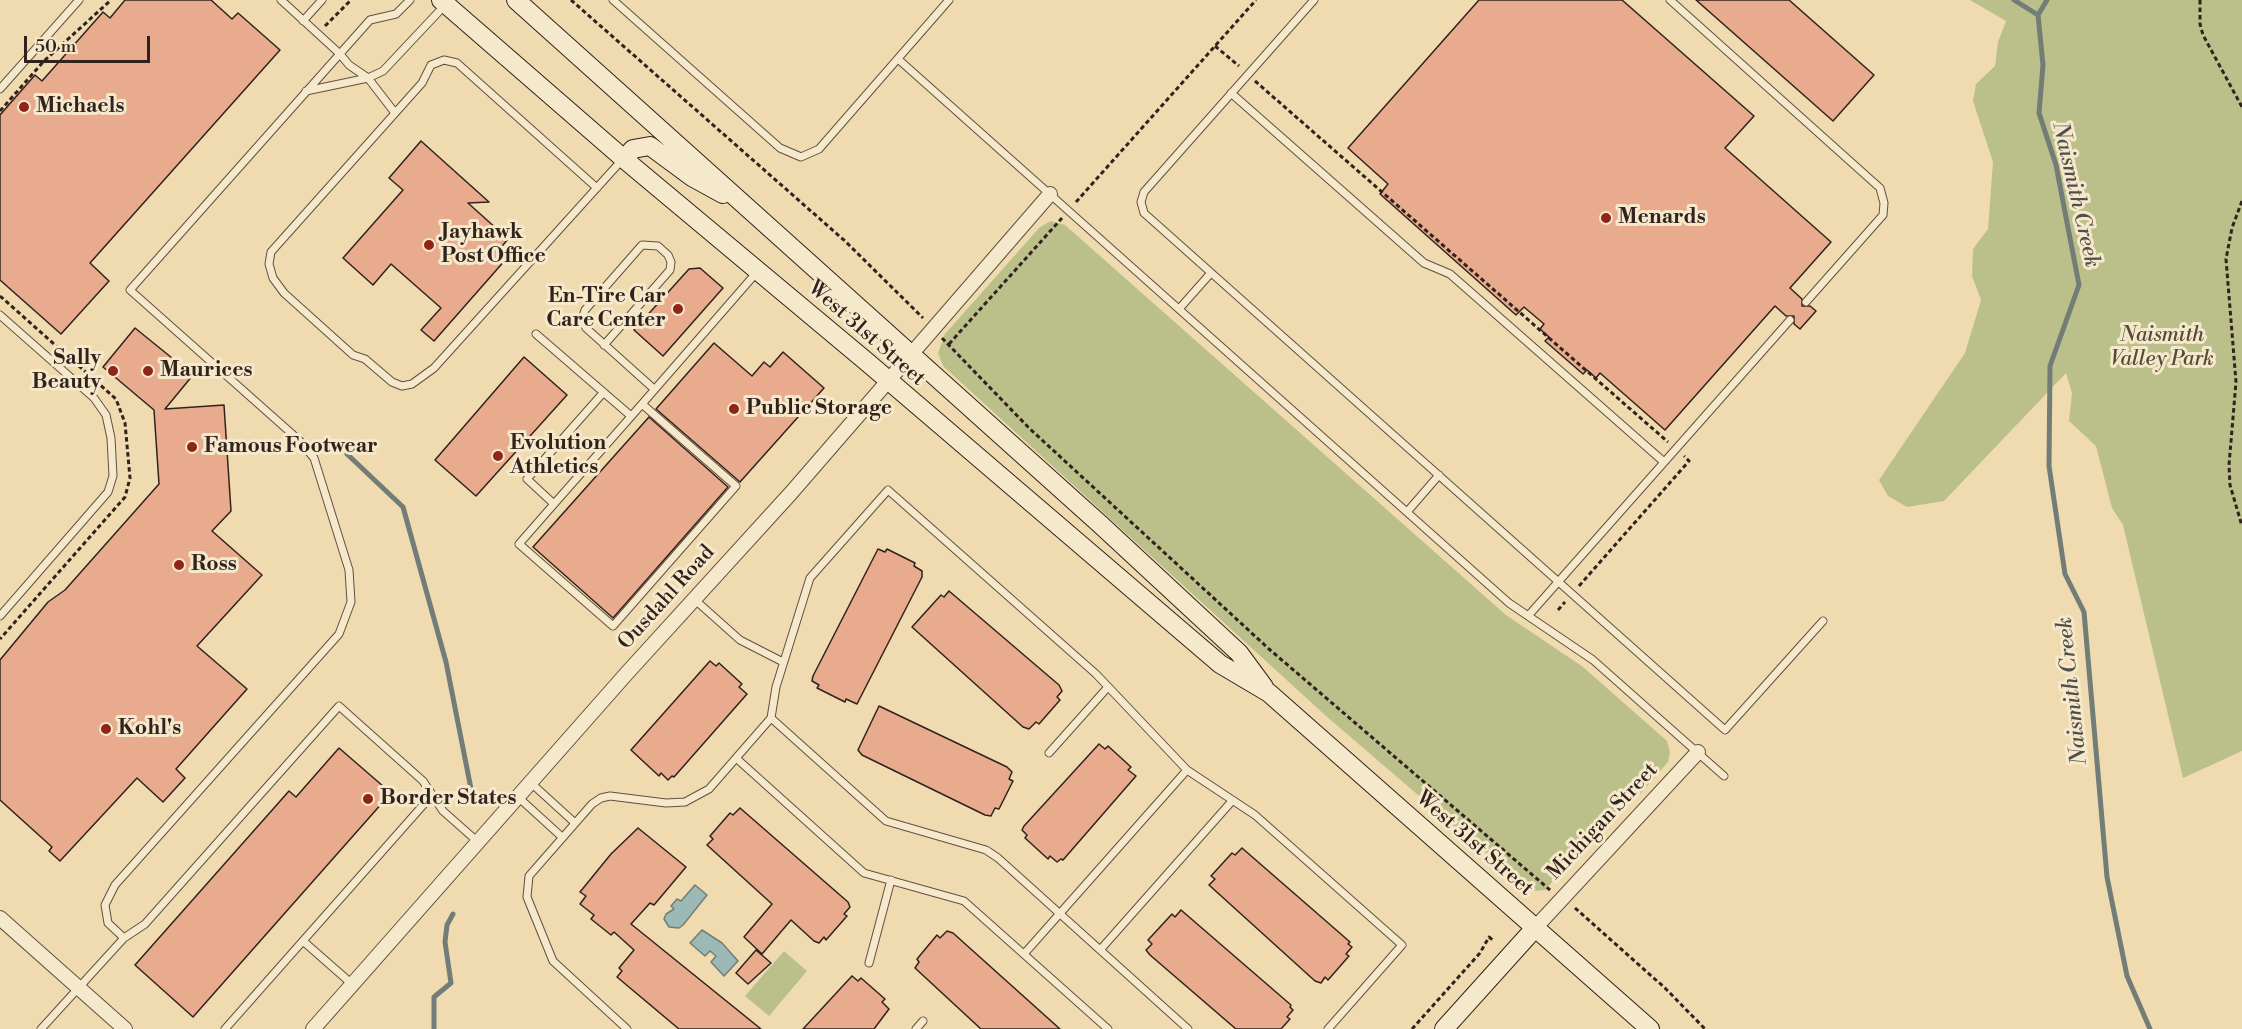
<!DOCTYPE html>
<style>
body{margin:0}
#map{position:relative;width:2242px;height:1029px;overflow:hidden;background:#efdbaf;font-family:"Libre Bodoni",serif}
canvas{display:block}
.scale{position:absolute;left:24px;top:36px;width:126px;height:27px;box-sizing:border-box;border:3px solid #31221d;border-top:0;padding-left:8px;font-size:18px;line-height:21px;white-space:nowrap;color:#31221d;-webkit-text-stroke:4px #f5e8cb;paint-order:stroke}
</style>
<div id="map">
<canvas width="2242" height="1029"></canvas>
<div class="scale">50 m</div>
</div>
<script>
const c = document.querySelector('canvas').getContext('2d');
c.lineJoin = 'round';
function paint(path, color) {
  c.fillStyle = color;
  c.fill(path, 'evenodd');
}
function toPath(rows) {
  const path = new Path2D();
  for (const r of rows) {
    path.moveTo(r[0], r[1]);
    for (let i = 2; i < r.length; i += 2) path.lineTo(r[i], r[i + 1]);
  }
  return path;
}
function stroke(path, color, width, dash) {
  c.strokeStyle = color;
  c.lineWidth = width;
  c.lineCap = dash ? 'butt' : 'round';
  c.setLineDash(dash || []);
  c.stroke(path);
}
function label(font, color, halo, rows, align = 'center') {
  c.font = font + ' "Libre Bodoni",serif';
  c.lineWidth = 6;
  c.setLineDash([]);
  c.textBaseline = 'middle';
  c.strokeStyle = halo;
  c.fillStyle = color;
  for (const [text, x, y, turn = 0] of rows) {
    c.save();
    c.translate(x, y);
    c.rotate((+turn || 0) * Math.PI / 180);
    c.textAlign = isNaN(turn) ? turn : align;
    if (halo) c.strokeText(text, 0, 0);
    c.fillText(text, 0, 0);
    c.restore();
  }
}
paint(toPath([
 [1970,0,2242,0,2242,751,2183,778,2123,525,2112,508,2096,446,2069,421,2072,393,2066,373,1944,501,1907,507,1888,496,1879,480,1965,353,1981,300,1972,276,1973,249,1988,229,1993,162,1973,101,1976,84,1995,66,1998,42,2006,21],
 [1051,221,1065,225,1506,615,1583,667,1667,741,1670,752,1668,762,1643,791,1612,817,1545,890,1534,891,1524,886,1326,716,943,366,938,353,945,334,1040,227],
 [784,951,807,971,769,1016,745,996]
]), '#bbc08a');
const water = toPath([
 [695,885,707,895,683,925,679,928,669,927,664,919,666,914,674,909,671,906,677,899,681,901,695,885],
 [702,930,722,943,738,961,724,976,711,962,716,956,710,951,705,956,690,943,702,930]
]);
paint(water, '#9db9b5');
stroke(water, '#727d78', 1.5);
stroke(toPath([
 [2014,0,2038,15],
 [2047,0,2038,15,2043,65,2039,113,2056,165,2079,285,2050,366,2049,466,2065,574,2084,612,2107,877,2127,976,2150,1029],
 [347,454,403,507,446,662,474,804],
 [434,1029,434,997,451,983,445,942,447,925,453,914]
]), '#727d78', 5);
const building = toPath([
 [125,0,211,0,232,19,238,13,280,50,90,263,109,281,61,334,0,280,0,115,35,75,42,81,103,12,110,18,125,0],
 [1479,0,1622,0,1754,116,1725,148,1831,242,1790,288,1802,299,1802,306,1810,306,1816,311,1800,329,1794,324,1794,316,1786,316,1775,306,1665,430,1600,373,1596,378,1587,370,1583,374,1545,341,1549,337,1540,329,1544,324,1524,307,1516,315,1380,194,1388,184,1348,148,1479,0],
 [1696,0,1789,0,1874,75,1833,121,1696,0],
 [421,141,489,202,468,203,508,239,498,251,507,258,434,341,421,330,441,308,391,264,373,285,343,258,403,190,389,178,421,141],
 [700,268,723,288,663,356,634,330,689,269,700,268],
 [135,328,193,375,165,409,224,405,231,511,212,531,262,575,197,646,247,689,176,769,185,778,163,802,137,778,60,861,49,851,52,847,0,800,0,660,48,602,65,590,159,484,154,410,103,367,135,328],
 [714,343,752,376,764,362,770,367,783,352,824,388,740,482,656,409,714,343],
 [524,357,567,395,476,496,435,460,524,357],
 [649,417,728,487,613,618,533,547,649,417],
 [878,549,885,552,887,549,915,563,914,566,922,571,922,577,857,704,846,699,845,702,817,688,819,685,812,681,813,676,878,549],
 [949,591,1059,685,1062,691,1057,697,1060,700,1039,724,1036,722,1029,729,1023,727,912,627,941,595,944,597,949,591],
 [710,661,716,666,719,663,742,684,739,687,747,694,674,777,672,776,668,780,661,773,659,776,631,750,710,661],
 [879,706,1007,767,1012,772,1009,779,1013,781,999,809,995,808,991,816,985,815,862,755,858,750,879,706],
 [1099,744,1105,749,1108,746,1131,767,1128,770,1136,776,1063,860,1061,859,1057,862,1050,856,1048,859,1025,838,1027,835,1022,830,1024,826,1099,744],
 [339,748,391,793,193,1017,135,965,289,791,296,797,339,748],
 [740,808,848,902,850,907,844,914,847,916,826,940,824,937,819,943,814,941,791,920,762,954,744,937,772,904,707,845,713,839,710,836,730,813,733,815,740,808],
 [638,828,686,867,654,905,650,903,631,924,761,1029,679,1029,617,977,622,971,619,968,634,950,614,932,611,935,591,919,594,915,580,904,586,896,580,892,611,854,638,828],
 [1242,848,1350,942,1348,944,1352,947,1346,954,1349,956,1328,980,1325,977,1321,983,1315,981,1209,885,1215,879,1211,876,1232,853,1235,855,1242,848],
 [1181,910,1291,1005,1290,1007,1293,1010,1287,1017,1290,1019,1281,1029,1236,1029,1150,955,1146,950,1152,944,1148,940,1172,914,1175,917,1181,910],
 [947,931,953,933,1060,1029,981,1029,915,968,919,962,917,959,937,935,940,938,947,931],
 [756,950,771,963,748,984,736,973,756,950],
 [852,976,858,981,861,978,885,999,882,1002,889,1009,874,1029,803,1029,852,976]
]);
paint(building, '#e8ab8d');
stroke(building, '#31221d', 1.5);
const lane = toPath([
 [281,0,340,54,349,65,368,78,395,113],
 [613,0,780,148,801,157,819,149,949,0],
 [1314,0,1144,192,1141,202,1144,213,1725,730,1823,621],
 [1670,0,1880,188,1884,203,1883,215,1806,302],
 [303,21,322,0],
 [898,59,1509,603,1593,660,1724,776],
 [0,89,79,0],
 [306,91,368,78,383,71,446,4],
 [1231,93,1424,263,1450,274,1664,462],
 [597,188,457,63,444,60,431,65,422,83,271,252,269,264,273,278,284,293,353,355,365,359,392,382,402,386,412,384,434,368,622,160],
 [1179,309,1210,274],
 [0,315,94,398,106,415,111,438,113,476,108,492,0,616],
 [536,334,631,416],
 [604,345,670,270,671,262,668,255,658,246,642,245,585,310,582,319,586,328,654,389],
 [642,404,736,486,613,626,519,544,554,504,642,404,757,272],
 [554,504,527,479,603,393],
 [1407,512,1439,475],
 [694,599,740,640,783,662],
 [1528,616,1790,320],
 [771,718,886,821,986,850,998,858,1188,1029],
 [1049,753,1108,687],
 [736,758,864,873,964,901,1108,1029],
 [530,782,575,823],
 [518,797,562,837],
 [124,938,108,923,105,905,115,885,339,634,351,602,349,570,314,458,299,440,130,290,370,20,396,14,410,0],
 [303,941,352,984],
 [1100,950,1232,801],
 [1024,954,1187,770],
 [869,963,891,880],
 [41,1029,124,938,145,924,339,706,423,781,443,811,478,842],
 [225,1029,432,795],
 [627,1029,553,961,527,897,529,876,592,804,601,798,610,796,666,803,685,802,709,789,771,718,776,687,810,578,888,490,1096,674,1187,770,1255,815,1402,945,1328,1029],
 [916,1029,923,1021]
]);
const street = toPath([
 [0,918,125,1029],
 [1535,928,1698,752],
 [313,1029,627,673,791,493,1050,194]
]);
const secondary = toPath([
 [441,0,624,159,867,362,1220,664,1269,693,1650,1029],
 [516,0,1101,525,1239,653,1264,687],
 [624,159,633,149,650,146,692,177,723,194],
 [1444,1029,1535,928]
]);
stroke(lane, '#605042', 9);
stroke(street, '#605042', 16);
stroke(secondary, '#31221d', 20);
stroke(toPath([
 [571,0,845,241,923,318],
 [2200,0,2200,24,2203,35,2242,107],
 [325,26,351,0],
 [1215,46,1239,66],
 [1255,81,1668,442],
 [0,111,44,61,111,0],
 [2242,201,2232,228,2226,259,2236,382,2229,465,2230,485,2242,526],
 [1076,202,1256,0],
 [0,296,116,399,125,423,130,478,125,497,0,639],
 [942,338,1029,428,1269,649,1550,890],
 [949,344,1062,218],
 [1579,586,1689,461,1684,456],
 [1558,610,1565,602],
 [1575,908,1665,988,1705,1029],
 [1412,1029,1480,953,1489,937,1494,941]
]), '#31221d', 3, [4.5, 3]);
stroke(lane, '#f5e8cb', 7);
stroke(street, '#f5e8cb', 14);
stroke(secondary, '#f5e8cb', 18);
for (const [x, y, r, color] of [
 [24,107,6,"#8f2418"],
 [1606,218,6,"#8f2418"],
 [429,245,6,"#8f2418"],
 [678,309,6,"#8f2418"],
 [113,371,6,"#8f2418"],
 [148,371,6,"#8f2418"],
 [734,409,6,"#8f2418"],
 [192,447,6,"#8f2418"],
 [498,456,6,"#8f2418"],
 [179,565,6,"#8f2418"],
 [106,729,6,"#8f2418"],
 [368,799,6,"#8f2418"]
]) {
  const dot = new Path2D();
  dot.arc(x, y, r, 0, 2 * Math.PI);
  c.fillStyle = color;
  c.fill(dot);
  stroke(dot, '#f5e8cb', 2);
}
label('bold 21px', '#31221d', '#f5e8cb', [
 ["Michaels",36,107],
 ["Menards",1618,218],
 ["Jayhawk",441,233],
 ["Post Office",441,257],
 ["En-Tire Car",666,297,"right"],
 ["Care Center",666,321,"right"],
 ["Sally",101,359,"right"],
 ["Beauty",101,383,"right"],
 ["Maurices",160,371],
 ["Public Storage",746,409],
 ["Evolution",510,444],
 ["Athletics",510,468],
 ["Famous Footwear",204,447],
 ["Ross",191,565],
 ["Kohl's",118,729],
 ["Border States",380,799]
], 'left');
label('21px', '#31221d', '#f5e8cb', [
 ["West 31st Street",866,334,41],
 ["Ousdahl Road",667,598,-48],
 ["Michigan Street",1603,822,-47],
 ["West 31st Street",1474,844,41]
]);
label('italic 21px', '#544a38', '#f5e8cb', [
 ["Naismith",2162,336],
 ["Valley Park",2162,360]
]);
label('italic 22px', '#514f4b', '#f5e8cb', [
 ["Naismith Creek",2075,195,77],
 ["Naismith Creek",2073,691,-96]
]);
</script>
